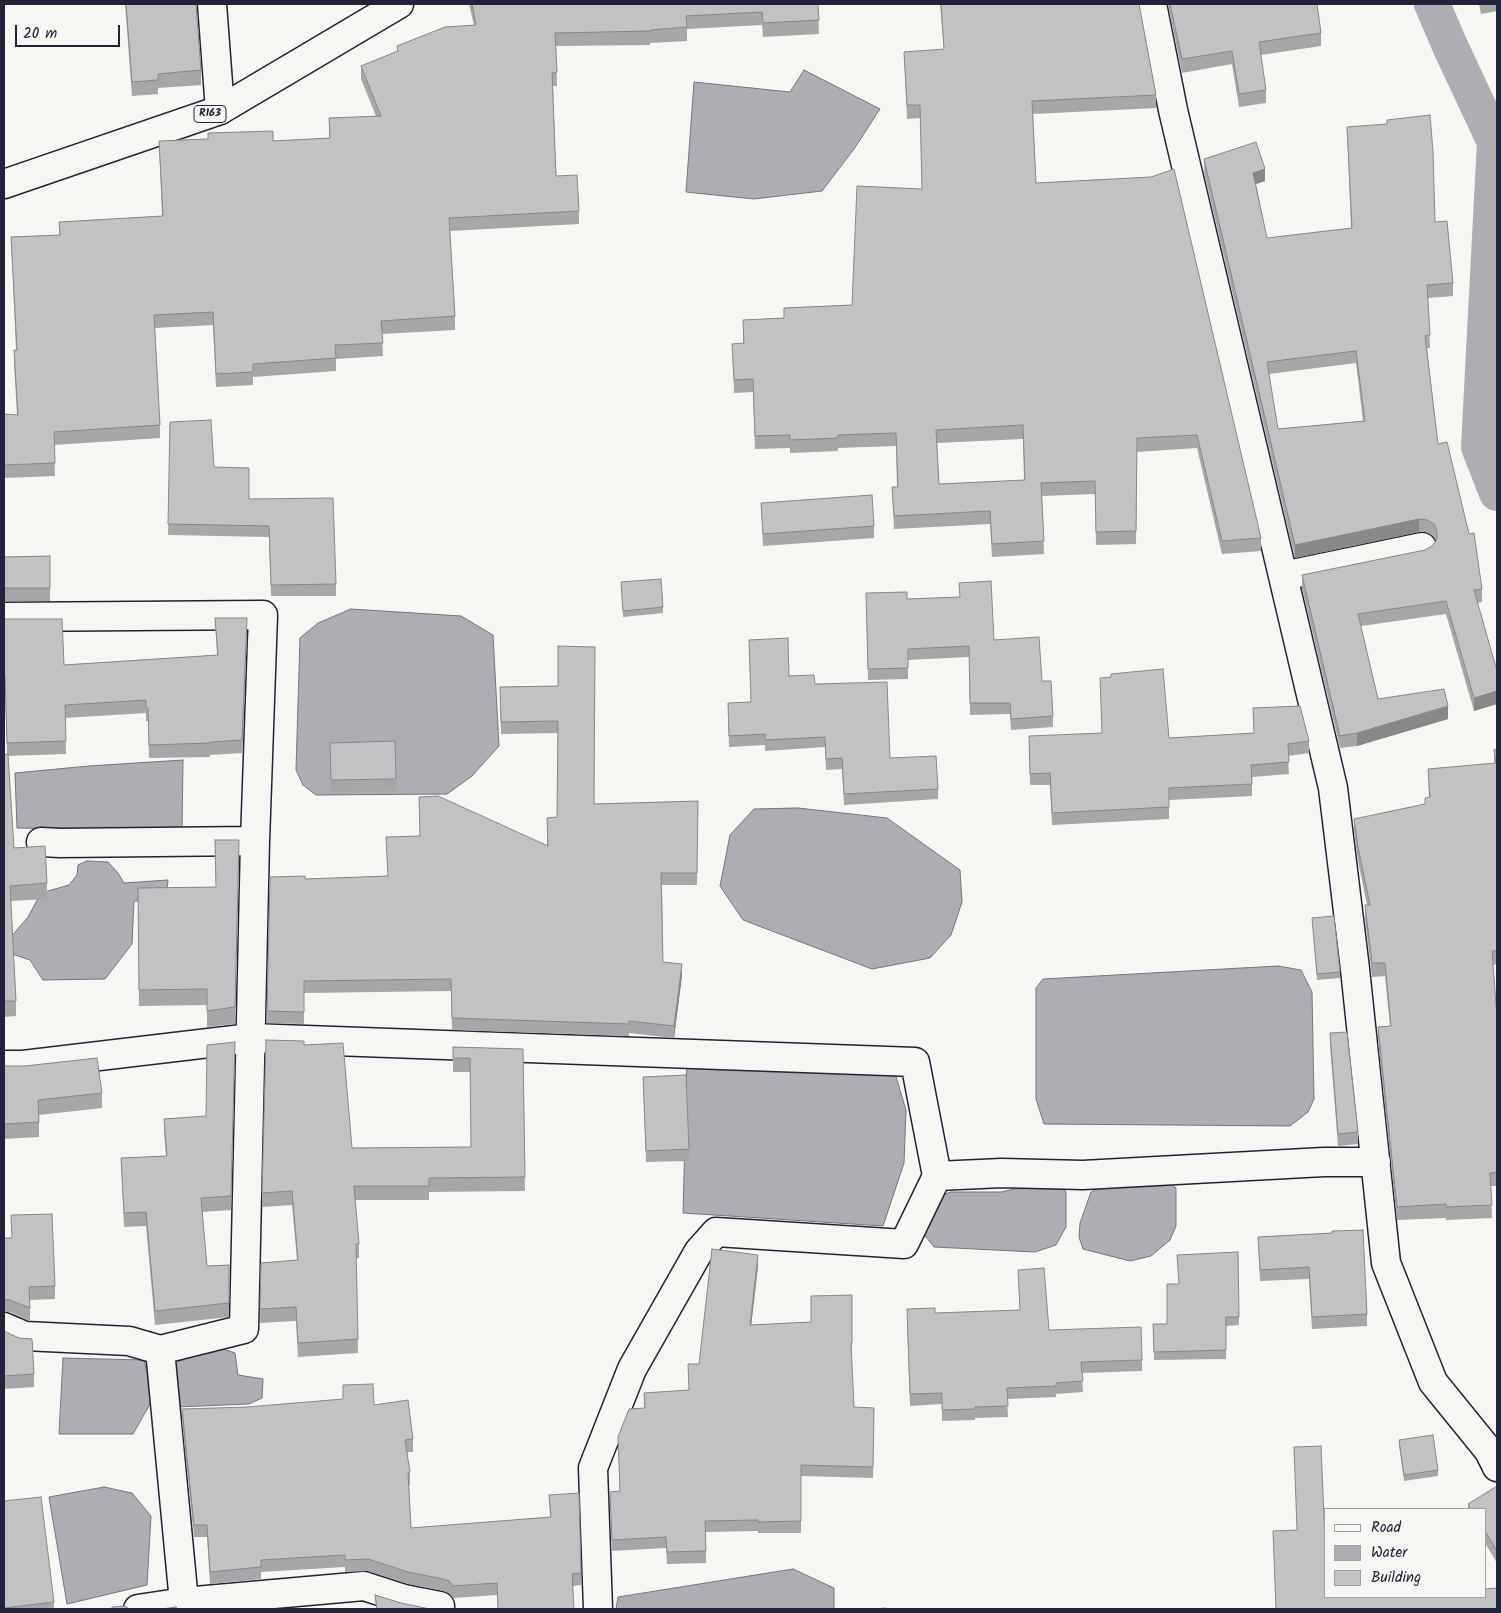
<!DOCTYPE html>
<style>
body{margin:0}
#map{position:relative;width:1501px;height:1613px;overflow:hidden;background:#f6f6f2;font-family:Kalam,sans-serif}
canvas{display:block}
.frame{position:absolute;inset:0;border:5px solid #22223b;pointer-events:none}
.legend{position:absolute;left:1324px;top:1508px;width:162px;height:90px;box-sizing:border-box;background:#f6f6f2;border:1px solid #a1a1a9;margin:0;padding:6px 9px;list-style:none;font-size:15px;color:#22223b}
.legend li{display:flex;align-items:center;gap:10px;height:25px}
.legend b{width:25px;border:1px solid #a1a1a9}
.scale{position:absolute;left:15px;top:25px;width:105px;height:22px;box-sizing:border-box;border:2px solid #22223b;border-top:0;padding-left:6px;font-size:15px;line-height:18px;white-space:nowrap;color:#22223b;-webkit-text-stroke:4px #f6f6f2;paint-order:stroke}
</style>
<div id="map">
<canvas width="1501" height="1613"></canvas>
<div class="frame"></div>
<ul class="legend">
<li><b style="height:6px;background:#f6f6f2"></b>Road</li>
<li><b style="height:14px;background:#adadb3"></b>Water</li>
<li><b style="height:14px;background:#c2c2c4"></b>Building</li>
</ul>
<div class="scale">20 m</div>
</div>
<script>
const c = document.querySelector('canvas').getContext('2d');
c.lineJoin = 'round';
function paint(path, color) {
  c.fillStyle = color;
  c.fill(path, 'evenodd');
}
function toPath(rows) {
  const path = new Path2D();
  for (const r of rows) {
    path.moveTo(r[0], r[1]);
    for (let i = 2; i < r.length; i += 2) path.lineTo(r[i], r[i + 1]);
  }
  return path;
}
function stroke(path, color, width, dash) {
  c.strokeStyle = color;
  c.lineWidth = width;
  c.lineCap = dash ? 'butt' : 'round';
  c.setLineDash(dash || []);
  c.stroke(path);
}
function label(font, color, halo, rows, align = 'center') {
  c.font = font + ' Kalam,sans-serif';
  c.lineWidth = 4;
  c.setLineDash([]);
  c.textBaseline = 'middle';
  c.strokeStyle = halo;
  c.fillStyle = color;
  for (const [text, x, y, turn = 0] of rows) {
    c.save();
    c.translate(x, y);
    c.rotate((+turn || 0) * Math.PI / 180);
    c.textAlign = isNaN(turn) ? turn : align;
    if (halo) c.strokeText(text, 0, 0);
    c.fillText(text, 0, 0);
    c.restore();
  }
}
const water = toPath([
 [804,70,880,109,854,149,822,191,754,199,686,192,694,82,790,92,804,70],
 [351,609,461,616,493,635,499,746,472,776,447,794,316,795,303,785,296,770,300,638,318,623,351,609],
 [183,760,182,831,17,828,15,773,89,766,183,760],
 [798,808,887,818,960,870,962,902,951,935,930,958,872,969,743,920,720,886,730,835,754,809,798,808],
 [87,861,108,862,118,873,124,883,168,880,166,900,134,901,132,944,105,979,43,980,30,960,9,953,10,938,28,917,41,893,69,885,77,875,78,865,87,861],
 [1278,966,1301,970,1312,992,1314,1099,1308,1112,1290,1126,1044,1124,1036,1099,1036,988,1043,979,1278,966],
 [687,1060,894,1070,906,1110,904,1163,883,1226,683,1213,687,1060],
 [1112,1181,1170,1183,1176,1188,1176,1226,1170,1240,1151,1256,1130,1261,1083,1249,1079,1237,1080,1223,1091,1192,1112,1181],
 [1025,1184,1061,1185,1066,1192,1066,1227,1056,1245,1035,1252,934,1247,923,1233,936,1197,951,1192,1001,1192,1015,1189,1025,1184],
 [209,1348,223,1349,235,1353,238,1375,263,1379,262,1398,249,1404,176,1407,173,1358,209,1348],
 [63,1358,144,1360,153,1399,133,1434,59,1434,63,1358],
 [104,1487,132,1493,151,1516,147,1585,67,1604,49,1497,104,1487],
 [793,1569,834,1588,834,1609,616,1609,618,1597,793,1569]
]);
paint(water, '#adadb3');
stroke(water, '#757583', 1);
stroke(toPath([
 [1432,4,1450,46,1495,142,1479,447,1497,493]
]), '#adadb3', 36);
const minor = toPath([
 [212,4,220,110],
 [1152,4,1173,110,1333,788,1355,969,1386,1263,1433,1382,1489,1451,1497,1467],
 [1283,576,1422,547],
 [4,617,263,615,255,841,244,1329,160,1350,184,1602,187,1609],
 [41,842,60,843,253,841],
 [4,1065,23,1065,251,1038,915,1062,937,1176,1002,1173,1083,1175,1324,1162,1376,1162],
 [4,1327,25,1336,129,1341,160,1350],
 [138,1609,184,1602,364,1586,404,1599,440,1606,440,1609],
 [598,1609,593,1468,632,1369,699,1251,716,1232,904,1244,937,1176]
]);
const major = toPath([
 [4,184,220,110,399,4]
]);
stroke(minor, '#22223b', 31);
stroke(major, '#22223b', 31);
stroke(minor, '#f6f6f2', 28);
stroke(major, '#f6f6f2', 28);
paint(toPath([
 [125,4,196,4,201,70,201,85,158,88,158,94,132,96],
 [469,4,818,4,819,34,763,37,762,25,687,29,687,41,650,43,650,45,556,46,557,86,553,86,556,176,579,211,579,224,450,231,455,316,455,330,382,334,383,356,336,359,336,371,253,377,253,385,216,387,213,325,155,328,160,425,160,438,54,445,55,476,4,478,4,414,17,415,14,364,14,350,16,350,11,237,59,235,59,222,162,216,159,141,273,141,329,138,329,118,376,116,361,79,361,66,397,51,397,46,474,25],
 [940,4,1139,4,1156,95,1156,108,1033,114,1036,183,1151,177,1261,538,1261,551,1222,554,1197,448,1137,452,1136,544,1096,545,1095,494,1042,496,1044,554,992,557,990,524,894,529,892,487,897,487,896,446,838,448,838,451,790,453,790,448,755,449,753,392,734,393,732,344,743,343,743,320,784,318,784,308,852,305,922,189,920,118,907,119,904,52,944,50],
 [1023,439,1024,480,939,484,937,443],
 [1168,4,1317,4,1321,33,1321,46,1261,55,1266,90,1266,103,1239,107,1232,64,1182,73],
 [1479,4,1497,4,1497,11,1481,14],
 [1387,120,1435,222,1453,283,1453,296,1428,298,1430,348,1427,348,1438,444,1482,589,1482,602,1477,603,1497,671,1497,704,1474,711,1446,614,1361,626,1378,699,1448,719,1357,746,1340,748,1302,588,1302,575,1425,550,1432,546,1436,541,1434,537,1427,532,1419,532,1295,558,1204,172,1204,159,1265,181,1256,184,1267,238,1351,228,1347,127,1387,124],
 [1356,363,1363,421,1278,429,1269,374],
 [170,422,214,467,336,584,336,596,271,596,269,537,168,535],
 [761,503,874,526,874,538,763,546],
 [50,556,50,601,4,601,4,557],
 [621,582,663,607,663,613,623,617],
 [959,583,994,640,1042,681,1053,716,1053,727,1011,730,1010,714,970,715,969,657,908,660,908,679,868,680,866,593,907,599,960,597],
 [215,618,247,631,242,753,210,755,210,757,149,758,148,721,146,721,146,713,65,718,66,754,8,756,14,848,47,883,47,899,11,901,16,1001,16,1016,4,1017,4,755,7,754,5,688,4,688,4,619,64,665,217,655],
 [789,676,815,684,890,758,938,789,938,799,844,805,842,769,826,770,825,747,765,751,765,745,729,747,728,703,751,702],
 [558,686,595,804,698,801,697,885,662,885,663,962,682,976,674,1038,629,1033,629,1036,452,1030,451,991,304,993,304,1024,267,1023,270,877,305,879,388,876,386,837,547,846,547,818,557,817,558,733,501,734,500,687],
 [1253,708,1309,741,1309,753,1288,756,1289,774,1252,777,1252,796,1169,800,1169,819,1052,825,1050,785,1030,785,1029,736,1169,738,1254,733],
 [395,741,396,791,331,792,330,743],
 [1497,749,1497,964,1493,965,1497,1018,1497,1186,1491,1186,1492,1218,1446,1220,1446,1218,1397,1220,1378,1041,1378,1027,1390,1026,1385,976,1372,977,1365,919,1365,905,1367,905,1358,861,1354,832,1354,819,1425,804,1429,797,1428,769,1494,764,1494,750],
 [215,840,239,857,235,1024,207,1027,207,1005,139,1006,138,888,216,887],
 [1312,918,1340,972,1340,978,1317,980],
 [1330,1033,1358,1132,1358,1144,1338,1146,1330,1045],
 [235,1042,231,1210,202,1212,207,1266,229,1265,229,1317,155,1325,146,1226,124,1227,121,1158,166,1156,164,1133,164,1119,206,1116],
 [304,1045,352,1148,471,1147,470,1072,453,1072,453,1047,523,1049,525,1191,429,1192,429,1200,355,1200,359,1244,359,1258,356,1258,358,1353,298,1357,296,1321,260,1323,261,1263,297,1260,292,1205,262,1207,262,1193],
 [4,1066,102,1093,102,1108,39,1115,39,1137,4,1139],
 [643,1077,689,1149,689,1161,646,1162],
 [1332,1233,1367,1314,1367,1326,1312,1329,1309,1279,1260,1281,1258,1237],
 [4,1238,55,1286,55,1299,30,1300,30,1321,10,1312,4,1312],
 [1238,1252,1239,1325,1226,1326,1226,1359,1154,1360,1153,1324,1167,1324,1179,1284,1177,1255],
 [758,1266,751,1325,811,1322,852,1295,852,1355,851,1355,854,1407,874,1408,873,1478,801,1476,801,1533,758,1533,758,1531,706,1532,706,1563,667,1564,666,1548,612,1551,610,1492,620,1491,618,1437,644,1408,644,1393,688,1390,699,1364],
 [1018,1270,1049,1330,1142,1360,1142,1371,1082,1373,1083,1392,1056,1394,1056,1397,1007,1399,1008,1417,975,1418,975,1420,942,1421,942,1404,910,1406,907,1320,935,1313,1020,1310],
 [4,1331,34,1374,34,1387,4,1389],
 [374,1405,413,1439,413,1452,407,1452,410,1472,410,1485,409,1485,411,1528,550,1517,549,1495,581,1573,581,1585,573,1586,574,1609,498,1609,497,1595,453,1598,449,1593,443,1591,408,1584,368,1571,345,1572,345,1567,261,1572,261,1579,210,1584,207,1537,194,1537,182,1421,182,1409],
 [1399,1440,1438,1470,1438,1476,1404,1481,1399,1446],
 [1294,1447,1325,1597,1497,1609,1276,1609,1273,1531,1297,1530],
 [1497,1486,1497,1563,1485,1543,1485,1509,1468,1509,1468,1504],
 [4,1501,54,1602,54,1609,4,1609],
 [375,1595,401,1603,430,1609,376,1609]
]), '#a7a7a9');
paint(toPath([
 [1265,169,1265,181,1253,185,1253,173],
 [1419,519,1419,532,1295,558,1295,545],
 [247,618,247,631,242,753,242,740],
 [1497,691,1497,704,1474,711,1474,698],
 [1448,706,1448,719,1357,746,1357,733],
 [682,964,682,976,674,1038,674,1026],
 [758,1255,758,1266,750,1336,750,1325]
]), '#888889');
const building = toPath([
 [126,4,196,4,201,70,158,74,158,80,132,82,126,4],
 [472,4,818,4,819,20,763,23,762,12,686,16,687,27,650,30,650,31,555,33,557,72,552,73,556,176,577,175,579,211,449,218,455,316,381,321,383,343,335,345,336,358,253,364,253,372,216,374,213,312,154,315,160,425,54,432,55,463,4,465,4,414,18,415,14,350,17,350,11,237,60,235,59,222,163,216,159,141,208,139,208,133,273,131,273,141,330,138,329,118,381,116,361,66,398,51,397,46,445,27,476,25,472,4],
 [941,4,1139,4,1156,95,1032,101,1036,183,1151,177,1174,169,1261,538,1222,541,1197,435,1137,438,1136,531,1096,532,1095,481,1041,483,1044,541,992,544,990,511,894,516,892,487,898,487,896,433,838,435,838,438,790,440,790,435,755,436,753,379,734,380,732,344,744,343,743,320,784,318,784,308,852,305,857,186,922,189,920,105,907,105,904,52,944,49,941,4],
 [1023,425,1025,480,939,484,936,430,1023,425],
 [1170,4,1317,4,1321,33,1259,42,1266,90,1239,94,1232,51,1182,59,1170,4],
 [1430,115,1433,151,1435,222,1447,221,1453,283,1427,285,1430,335,1425,336,1438,444,1447,442,1469,534,1474,533,1482,589,1474,590,1497,671,1497,691,1474,698,1446,601,1358,614,1378,699,1444,689,1448,706,1357,733,1340,736,1302,575,1425,550,1432,546,1437,540,1437,531,1434,524,1427,520,1419,519,1295,545,1204,159,1256,142,1265,169,1253,173,1267,238,1352,228,1347,127,1387,124,1387,120,1430,115],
 [1356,351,1365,421,1278,429,1267,362,1356,351],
 [211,420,214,467,249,468,249,499,333,498,336,584,271,585,269,526,168,524,170,422,211,420],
 [872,495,874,526,763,534,761,503,872,495],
 [50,556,50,588,4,588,4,557,50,556],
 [661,579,663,607,623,611,621,582,661,579],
 [991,581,994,640,1039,637,1042,681,1051,681,1053,716,1011,719,1010,703,970,703,969,646,908,649,908,668,868,669,866,593,907,592,907,599,960,597,959,583,991,581],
 [215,618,247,618,242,740,210,742,210,743,149,745,148,708,146,708,146,700,65,705,66,741,7,743,5,675,4,675,4,619,62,619,64,665,218,655,215,618],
 [788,638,789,676,814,675,815,684,887,682,890,758,936,756,938,789,844,794,842,758,826,759,825,737,765,740,765,734,729,736,728,703,751,702,749,640,788,638],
 [558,646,595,647,594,804,698,801,697,873,661,873,663,962,682,964,674,1026,629,1021,629,1024,452,1018,451,979,304,981,304,1012,267,1011,270,877,305,876,305,879,388,876,386,837,420,836,419,797,438,796,548,846,547,818,557,817,558,721,501,722,500,687,558,686,558,646],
 [1163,669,1169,738,1254,733,1253,708,1300,706,1309,741,1288,744,1289,762,1251,765,1252,784,1169,788,1169,807,1052,813,1050,773,1030,774,1029,736,1102,733,1100,678,1111,677,1111,674,1163,669],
 [395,741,396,779,331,780,330,743,395,741],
 [1497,749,1497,951,1492,951,1497,1018,1497,1172,1490,1173,1492,1205,1446,1207,1446,1204,1397,1207,1378,1027,1391,1026,1385,963,1372,963,1365,905,1370,905,1358,847,1354,819,1425,804,1425,798,1430,797,1428,769,1496,763,1494,750,1497,749],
 [8,754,14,848,45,846,47,883,10,886,16,1001,4,1001,4,755,8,754],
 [215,840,239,840,235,1007,207,1011,207,989,139,990,138,888,216,887,215,840],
 [1334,916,1340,972,1317,974,1312,918,1334,916],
 [1347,1032,1358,1132,1338,1134,1330,1033,1347,1032],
 [266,1040,304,1041,304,1045,343,1043,352,1148,471,1147,470,1058,453,1058,453,1047,523,1049,525,1177,429,1178,429,1186,354,1186,359,1244,356,1244,358,1339,298,1343,296,1307,260,1309,261,1263,298,1260,292,1191,262,1193,266,1040],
 [235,1042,231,1196,201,1198,207,1266,229,1265,229,1303,155,1311,146,1212,124,1213,121,1158,167,1156,164,1119,206,1116,207,1045,235,1042],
 [97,1058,102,1093,38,1100,39,1122,4,1124,4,1066,25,1066,97,1058],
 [686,1075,689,1149,646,1151,643,1077,686,1075],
 [52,1214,55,1286,29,1287,30,1308,10,1300,4,1299,4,1238,12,1238,11,1215,52,1214],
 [1363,1230,1367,1314,1312,1317,1309,1267,1260,1270,1258,1237,1332,1233,1332,1231,1363,1230],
 [712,1249,758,1255,750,1325,811,1322,811,1296,852,1295,852,1343,851,1343,854,1407,874,1408,873,1467,801,1465,801,1521,758,1522,758,1520,705,1521,706,1551,667,1552,666,1537,612,1540,610,1492,620,1491,618,1437,629,1409,645,1408,644,1393,689,1390,688,1364,699,1364,712,1249],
 [1238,1252,1239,1317,1226,1317,1226,1350,1154,1352,1153,1324,1167,1324,1167,1284,1179,1284,1177,1255,1238,1252],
 [1044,1268,1049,1330,1141,1327,1142,1360,1081,1362,1083,1381,1056,1383,1056,1386,1007,1388,1008,1406,975,1407,975,1409,942,1410,942,1393,910,1394,907,1309,935,1308,935,1313,1020,1310,1018,1270,1044,1268],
 [4,1331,19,1338,32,1339,34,1374,4,1376,4,1331],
 [373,1384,374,1405,408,1400,413,1439,405,1440,410,1472,408,1473,411,1528,551,1517,549,1495,579,1493,581,1573,572,1574,574,1609,498,1609,497,1583,453,1586,449,1581,443,1579,408,1572,368,1559,345,1560,345,1555,261,1560,261,1567,210,1572,207,1525,194,1525,182,1409,247,1407,343,1399,343,1385,373,1384],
 [1433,1435,1438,1470,1404,1475,1399,1440,1433,1435],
 [1321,1446,1325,1541,1325,1597,1485,1597,1485,1589,1497,1588,1497,1609,1276,1609,1273,1531,1297,1530,1294,1447,1321,1446],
 [1497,1486,1497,1551,1485,1531,1485,1509,1471,1509,1468,1504,1497,1486],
 [41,1497,54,1602,4,1608,4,1501,41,1497],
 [375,1595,401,1603,430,1609,377,1609,375,1595],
 [125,1606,129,1609,112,1609,112,1607,125,1606],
 [176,1607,177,1609,162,1609,176,1607],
 [885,1608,886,1609,874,1609,885,1608]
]);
paint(building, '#c2c2c4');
stroke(building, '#888889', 1);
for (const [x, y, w] of [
 [210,114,32]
]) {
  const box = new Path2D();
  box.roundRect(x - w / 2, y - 8.5, w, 17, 4);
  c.fillStyle = '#f6f6f2';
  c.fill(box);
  stroke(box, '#22223b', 1);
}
label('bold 11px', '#22223b', null, [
 ["R163",210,114]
]);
</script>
